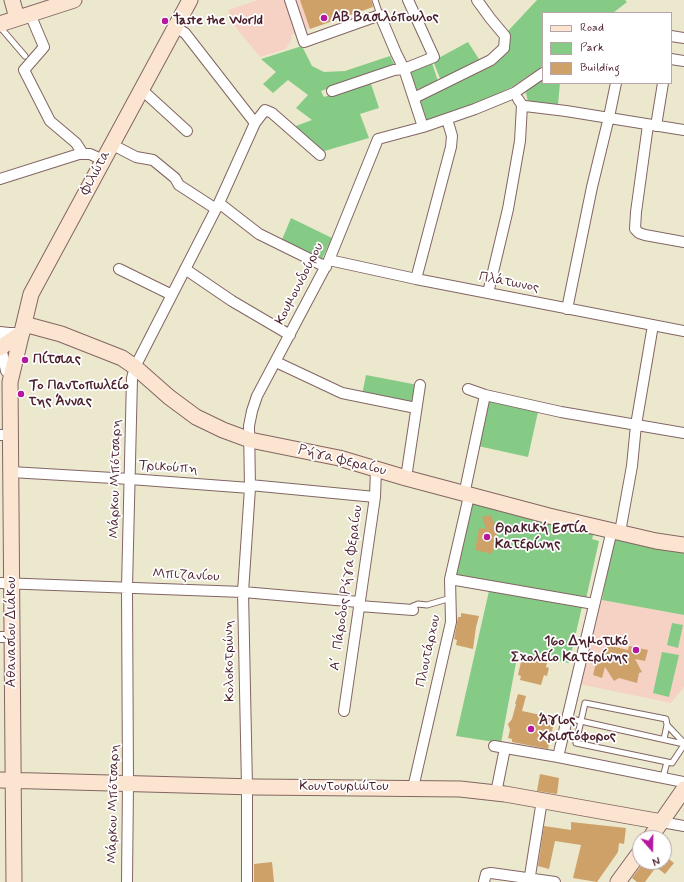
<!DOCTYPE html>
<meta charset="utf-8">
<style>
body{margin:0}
#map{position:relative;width:684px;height:882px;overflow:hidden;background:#ece8cd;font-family:Mynerve,sans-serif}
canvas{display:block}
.legend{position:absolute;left:542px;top:12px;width:130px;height:72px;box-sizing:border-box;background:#fff;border:1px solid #b7a5aa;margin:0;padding:5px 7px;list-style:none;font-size:12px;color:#4a1f2b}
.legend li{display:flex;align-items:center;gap:8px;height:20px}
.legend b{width:20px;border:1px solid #b7a5aa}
.north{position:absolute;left:632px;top:830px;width:40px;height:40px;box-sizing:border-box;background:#fff;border:1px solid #b7a5aa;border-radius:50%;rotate:160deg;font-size:11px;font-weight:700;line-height:16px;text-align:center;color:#4a1f2b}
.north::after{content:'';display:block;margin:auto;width:14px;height:18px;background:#b5179e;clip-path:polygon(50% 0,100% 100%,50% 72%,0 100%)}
</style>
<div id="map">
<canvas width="684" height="882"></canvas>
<ul class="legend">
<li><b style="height:5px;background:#fce5d0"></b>Road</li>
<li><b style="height:11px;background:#85cb86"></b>Park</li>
<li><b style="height:11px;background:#cea169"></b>Building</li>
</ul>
<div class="north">N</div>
</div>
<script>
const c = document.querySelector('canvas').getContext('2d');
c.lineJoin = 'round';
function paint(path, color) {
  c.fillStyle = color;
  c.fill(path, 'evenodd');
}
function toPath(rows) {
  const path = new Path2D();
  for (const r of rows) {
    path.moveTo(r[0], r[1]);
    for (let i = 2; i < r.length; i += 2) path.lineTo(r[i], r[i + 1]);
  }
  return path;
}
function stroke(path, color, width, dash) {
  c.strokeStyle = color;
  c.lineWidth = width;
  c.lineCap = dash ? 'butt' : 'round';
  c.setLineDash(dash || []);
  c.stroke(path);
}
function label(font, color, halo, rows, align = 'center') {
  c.font = font + ' Mynerve,sans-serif';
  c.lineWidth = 3.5;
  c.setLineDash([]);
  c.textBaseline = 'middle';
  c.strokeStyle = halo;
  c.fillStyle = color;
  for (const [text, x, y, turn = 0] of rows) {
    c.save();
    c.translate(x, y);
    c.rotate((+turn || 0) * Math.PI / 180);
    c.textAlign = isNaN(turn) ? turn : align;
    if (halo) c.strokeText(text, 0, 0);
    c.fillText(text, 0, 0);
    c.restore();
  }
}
paint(toPath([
 [258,0,371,0,374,6,291,35,292,39,286,49,260,57,233,24,228,10],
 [602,600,684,615,684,687,671,703,579,684]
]), '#f6d2c4');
paint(toPath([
 [537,0,625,0,627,2,613,13,543,13,543,66,510,88,476,104,424,122,416,100,438,92,438,89,443,86,433,61,468,42,484,67,508,50,508,31],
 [302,46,312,66,324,72,345,71,390,56,395,66,321,91,324,97,370,81,379,108,360,114,369,138,321,152,293,127,312,120,296,108,308,95,288,80,273,93,263,84,276,72,261,59],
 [432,63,438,81,416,90,409,71],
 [543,78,543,83,560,83,558,105,528,102,526,93,527,89],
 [291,218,332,238,321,261,281,242],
 [366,375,418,385,415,404,362,395],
 [488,401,538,412,528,457,478,446],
 [473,504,594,533,592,539,599,541,586,599,455,576],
 [614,538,684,550,684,615,602,600],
 [489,591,582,607,569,663,518,652,501,743,456,736],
 [672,623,683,625,678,648,667,645],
 [662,652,679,655,669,697,653,693]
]), '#85cb86');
paint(toPath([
 [300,0,371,0,373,7,310,29],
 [491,515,494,523,499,524,492,554,475,550,479,528,486,529,482,517],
 [461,613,479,616,476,627,473,649,456,645,457,640,454,639,458,617,461,617],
 [607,645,628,650,629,646,648,650,645,661,635,659,642,672,639,673,637,683,619,678,614,681,605,667,602,678,593,675,597,659,603,661],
 [526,654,548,658,546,667,549,668,547,676,544,675,541,685,520,680,521,676,518,675,522,657,525,658],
 [518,694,526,696,522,711,555,718,548,749,512,742,512,739,508,738,510,730,508,724,512,719,516,704,515,704],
 [540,774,559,778,557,794,537,791],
 [571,822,626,828,624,844,619,843,618,852,597,882,573,878,581,845,555,841,549,869,538,866,544,826,571,830],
 [664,855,674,863,665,874,656,867,645,882,637,882,632,878,644,862,664,862],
 [272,862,274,882,254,882,254,864]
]), '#cea169');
const lane = toPath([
 [375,0,380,15],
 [0,27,25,56],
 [410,609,413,606,418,604,427,605,451,598],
 [567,718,684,744],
 [664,739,667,725],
 [684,743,667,725,666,719,585,703,576,743,672,763,684,745],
 [663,777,667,762]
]);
const street = toPath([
 [290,0,304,42,380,15,396,53,404,69,423,127],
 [30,14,44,47,24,70,50,121,76,143,83,154],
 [175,27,185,33,255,123],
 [671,36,684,38],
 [671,59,684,61],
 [141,89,187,131],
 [332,91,394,70,404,69,434,57,408,0],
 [414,98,491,60,504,48,505,36,490,18,477,0],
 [518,99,522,105,525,106,566,111,684,130],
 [648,125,636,212,635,229,639,233,645,235,684,242],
 [656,126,663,83],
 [111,144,136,157,153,160,175,178,179,185,216,209],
 [0,179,79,154,90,154,103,160],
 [219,203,259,234,326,267],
 [329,260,416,279,684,331],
 [119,269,172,295],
 [185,269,232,301,290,335],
 [416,279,451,147,452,136,447,119],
 [488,293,508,209,520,141,522,105],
 [567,309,592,187,609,117,616,83],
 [0,332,9,333,22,333],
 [0,342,6,371],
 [276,362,342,393,416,408],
 [468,389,485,395,561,412,684,433],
 [0,435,11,435],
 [11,472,130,479,250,488],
 [406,478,420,385],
 [250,485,375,497],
 [464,495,485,395],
 [620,532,632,466,636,425,653,325],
 [450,579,594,604],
 [0,583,243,592,359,602],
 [359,606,413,610],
 [0,637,12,637],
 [344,711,375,497,376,469],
 [494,746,558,757,684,782],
 [558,757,612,530],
 [413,788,451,622,450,579,469,496],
 [496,793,505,748],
 [662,822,684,826],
 [127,882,128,783,127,587,132,378,135,367,219,203,255,123,265,110,272,113,320,155],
 [247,882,247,787,243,592,250,488,249,426,252,411,257,396,329,260,378,139,423,127,475,109,514,93,543,73],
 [484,882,486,874,491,873,555,882],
 [529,882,542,800]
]);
const secondary = toPath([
 [12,0,17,18],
 [0,24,74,0],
 [24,324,61,334,122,358,135,367,169,397,196,417,223,430,250,440,339,458,406,478,549,516,656,541,684,545],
 [0,348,22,333],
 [0,780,255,787,460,789,505,794,662,822],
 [650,838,684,789],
 [14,882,10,382,31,294,190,0],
 [618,882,640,852]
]);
stroke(lane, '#836564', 7);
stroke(street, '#836564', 12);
stroke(secondary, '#836564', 17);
stroke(lane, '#fff', 5);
stroke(street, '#fff', 10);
stroke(secondary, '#fce5d0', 15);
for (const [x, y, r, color] of [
 [324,18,4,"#b5179e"],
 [165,21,4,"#b5179e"],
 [25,360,4,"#b5179e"],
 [21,394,4,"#b5179e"],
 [487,537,4,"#b5179e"],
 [636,650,4,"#b5179e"],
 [531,729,4,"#b5179e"]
]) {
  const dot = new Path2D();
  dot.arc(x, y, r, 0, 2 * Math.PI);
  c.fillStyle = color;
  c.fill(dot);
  stroke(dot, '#fff', 1.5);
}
label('bold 14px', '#4a1f2b', '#fff', [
 ["ΑΒ Βασιλόπουλος",332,18],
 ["Taste the World",173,21],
 ["Πίτσιας",33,360],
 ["Το Παντοπωλείο",29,386],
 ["της Άννας",29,402],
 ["Θρακική Εστία",495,529],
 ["Κατερίνης",495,545],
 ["16ο Δημοτικό",628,642,"right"],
 ["Σχολείο Κατερίνης",628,658,"right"],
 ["Άγιος",539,721],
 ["Χριστόφορος",539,737]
], 'left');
label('14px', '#4a1f2b', '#fff', [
 ["Φιλώτα",96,173,-62],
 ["Πλάτωνος",509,283,11],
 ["Κουμουνδούρου",300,284,-63],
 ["Ρήγα Φεραίου",342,461,14],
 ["Τρικούπη",168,468,4],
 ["Μάρκου Μπότσαρη",116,479,-89],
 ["Μπιζανίου",186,576,3],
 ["Α΄ Πάροδος Ρήγα Φεραίου",347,588,-82],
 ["Αθανασίου Διάκου",12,632,-90],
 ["Πλουτάρχου",429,651,-78],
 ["Κολοκοτρώνη",230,661,-91],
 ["Κουντουριώτου",344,787],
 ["Μάρκου Μπότσαρη",114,804,-89]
]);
</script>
